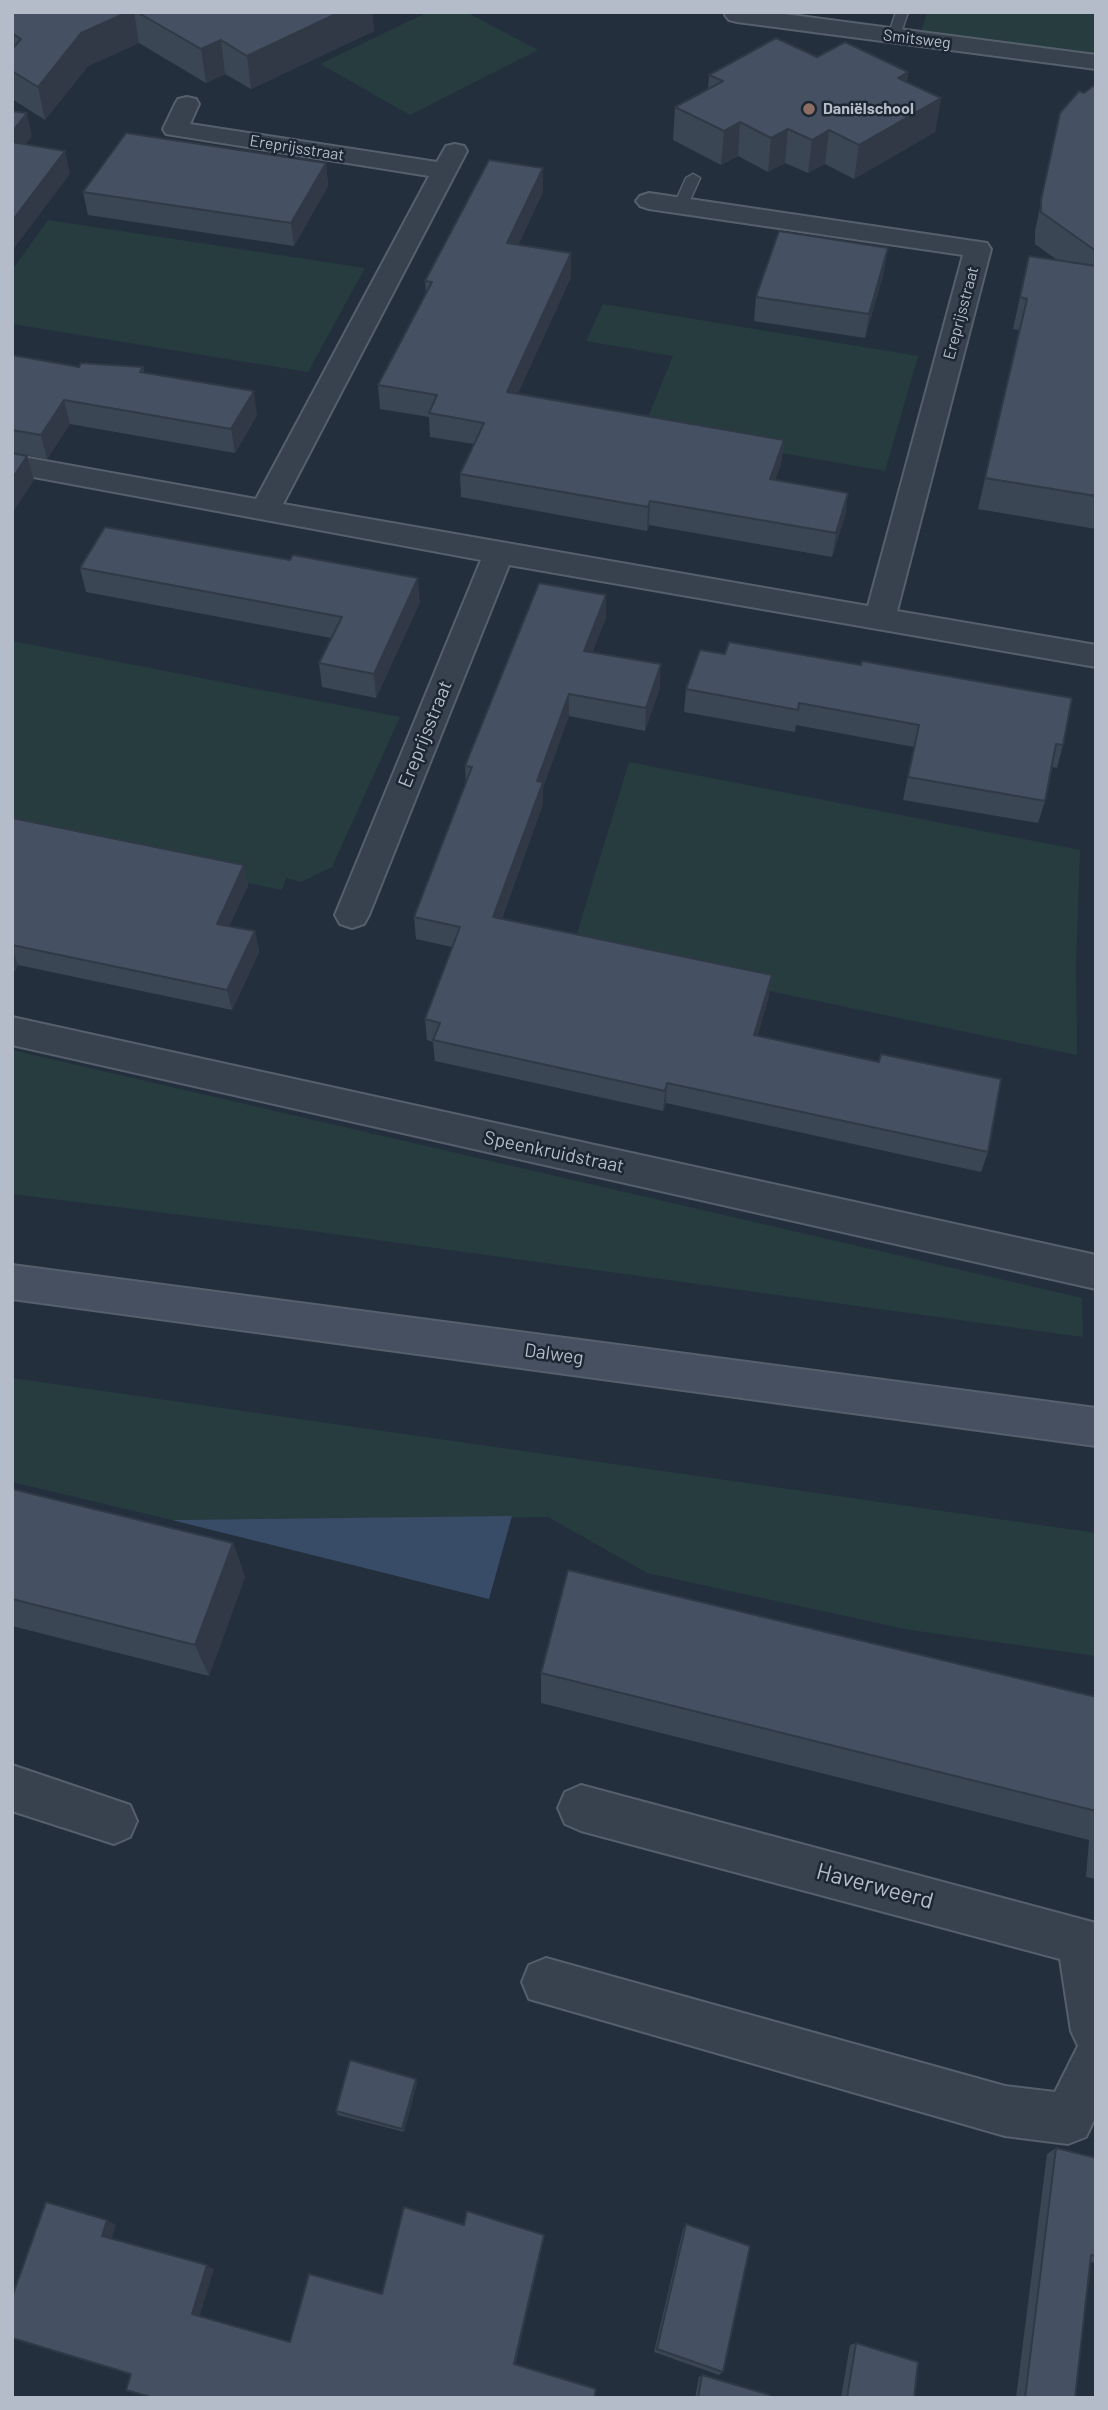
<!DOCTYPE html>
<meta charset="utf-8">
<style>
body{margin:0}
#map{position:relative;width:1108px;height:2410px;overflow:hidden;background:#242f3e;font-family:Barlow,sans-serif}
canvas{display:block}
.frame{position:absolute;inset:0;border:14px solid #b4bcc9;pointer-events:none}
</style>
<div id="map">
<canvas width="1108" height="2410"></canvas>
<div class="frame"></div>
</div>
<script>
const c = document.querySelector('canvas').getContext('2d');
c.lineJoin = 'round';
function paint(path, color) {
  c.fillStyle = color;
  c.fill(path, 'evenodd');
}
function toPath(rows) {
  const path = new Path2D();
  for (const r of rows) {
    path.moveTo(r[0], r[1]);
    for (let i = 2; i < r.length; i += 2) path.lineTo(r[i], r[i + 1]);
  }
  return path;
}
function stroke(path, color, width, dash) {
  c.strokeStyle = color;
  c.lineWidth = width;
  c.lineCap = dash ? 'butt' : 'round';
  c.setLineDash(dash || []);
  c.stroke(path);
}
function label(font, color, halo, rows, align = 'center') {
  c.font = font + ' Barlow,sans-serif';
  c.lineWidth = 5;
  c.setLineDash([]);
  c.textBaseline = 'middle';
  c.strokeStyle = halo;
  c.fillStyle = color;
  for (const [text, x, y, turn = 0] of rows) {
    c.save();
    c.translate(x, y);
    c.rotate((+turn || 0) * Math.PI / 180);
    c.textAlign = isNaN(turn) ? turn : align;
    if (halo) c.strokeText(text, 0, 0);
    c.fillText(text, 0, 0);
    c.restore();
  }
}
paint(toPath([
 [428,12,466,12,538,50,410,115,320,64],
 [927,12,1096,12,1096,55,921,32],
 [48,220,365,268,308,372,12,324,12,270],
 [603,304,918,356,885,471,643,429,673,356,586,341],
 [12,641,400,717,332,867,301,882,286,878,282,890,12,834],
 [629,762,1080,850,1076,964,1077,1055,572,950],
 [12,1050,1082,1298,1083,1337,312,1231,12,1194],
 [12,1378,1096,1533,1096,1656,910,1630,647,1573,548,1517,172,1520,12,1482]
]), '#263c3f');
paint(toPath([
 [512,1516,489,1599,172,1520]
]), '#394c67');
const lane = toPath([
 [896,12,908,12,900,36,894,40,888,36,896,12],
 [693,174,700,178,688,205,686,208,676,208,674,205,686,178,693,174]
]);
const street = toPath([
 [727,12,769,12,1096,55,1096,69,737,22,729,20,725,15,727,12],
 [187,97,196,99,199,104,190,124,437,162,446,146,455,144,464,146,467,151,283,504,868,606,963,255,649,209,640,206,636,201,640,196,649,193,987,243,991,249,897,611,1096,645,1096,667,509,565,369,915,364,924,352,928,340,924,335,915,481,560,12,473,12,455,256,499,429,176,166,134,163,129,175,104,178,99,187,97],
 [12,1017,1096,1255,1096,1289,12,1045,12,1017],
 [12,1765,130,1805,137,1821,130,1837,114,1844,12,1811,12,1765],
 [581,1785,1096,1923,1096,2116,1086,2137,1068,2144,1005,2136,529,1999,522,1982,529,1965,546,1958,1005,2086,1055,2092,1078,2046,1071,2031,1060,1959,581,1831,565,1824,558,1808,565,1792,581,1785]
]);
const secondary = toPath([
 [12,1265,1096,1408,1096,1446,12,1299,12,1265]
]);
stroke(lane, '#565f6c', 3);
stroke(street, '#565f6c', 4);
stroke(secondary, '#565f6c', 4);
paint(lane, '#38414e');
paint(street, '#38414e');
paint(secondary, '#465061');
paint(toPath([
 [12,12,372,12,374,31,251,89,225,74,206,83,139,43,88,66,45,120,12,99],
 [817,57,908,72,907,82,941,98,935,132,854,179,825,164,808,173,785,163,768,172,738,156,721,165,673,140,675,107,708,89,709,75],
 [1096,84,1096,529,978,509,1019,330,1013,329,1029,256,1057,260,1035,244,1035,231,1060,113],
 [326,163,328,186,294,246,88,215,83,192],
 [543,192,518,245,571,277,518,393,784,440,781,464,775,480,848,493,845,516,832,557,649,525,647,531,461,497,460,474,474,444,430,437,429,417,380,409,378,385,426,293,425,281],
 [884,272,865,338,754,321,756,297],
 [12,355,79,367,143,367,144,372,257,415,235,453,70,424,47,459,25,455,27,456,34,480,12,513],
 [80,568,420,602,376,698,322,687,319,663,331,638,86,592],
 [606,595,606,618,592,652,660,687,645,731,569,716,543,787,543,804,502,918,769,996,757,1036,988,1152,981,1172,666,1103,663,1111,435,1061,433,1042,427,1040,425,1019,452,947,416,939,414,917,466,784,465,766],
 [700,650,1063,745,1057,768,1052,767,1045,801,1038,823,903,800,914,747,796,725,795,732,684,712,686,689],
 [12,818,244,865,248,886,229,926,255,931,259,952,232,1010,18,965,15,971,12,971],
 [12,1489,233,1543,245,1577,209,1676,12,1626],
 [541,1673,1096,1697,1096,1879,1086,1877,1089,1840,541,1703],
 [416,2079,417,2083,404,2132,338,2115,336,2111],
 [1056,2148,1096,2158,1096,2263,1090,2262,1075,2398,1016,2398,1047,2154],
 [686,2224,723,2372,719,2375,654,2352,683,2229],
 [856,2343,914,2398,841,2398,850,2345],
 [702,2375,769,2398,695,2398,699,2377]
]), '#3b4654');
paint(toPath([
 [128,12,134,12,139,43,88,66,45,120,38,87,81,33],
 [340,12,372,12,374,31,251,89,247,56],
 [221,40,225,74,206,83,201,49],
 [908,72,903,106,898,78],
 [941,98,935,132,854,179,859,145],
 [27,113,32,136,12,162,12,132],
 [740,122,738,156,721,165,724,131],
 [788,129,785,163,768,172,771,138],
 [829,130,825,164,808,173,812,140],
 [65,151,70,174,12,251,12,221],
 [326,163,328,186,294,246,291,223],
 [543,168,543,192,508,267,507,243],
 [888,248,884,272,865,338,869,314],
 [571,253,571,277,508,415,507,392],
 [254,391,257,415,235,453,231,429],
 [64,400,70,424,47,459,41,435],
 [784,440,781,464,767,503,770,479],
 [27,456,34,480,12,513,12,479],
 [848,493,845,516,832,557,836,533],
 [650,501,649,525,647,531,648,507],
 [418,578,420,602,376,698,374,674],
 [606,595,606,618,584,674,584,651],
 [661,664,660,687,645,731,646,708],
 [569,694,569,716,543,787,543,804,494,938,493,917,537,781],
 [244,865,248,886,221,944,217,924],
 [255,931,259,952,232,1010,227,990],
 [12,948,18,965,15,971,12,965],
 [772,975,769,996,752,1056,754,1035],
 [667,1083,666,1103,663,1111,665,1091],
 [233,1543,245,1577,209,1676,195,1645],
 [416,2079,417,2083,404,2132,402,2129],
 [107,2220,116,2225,111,2241,102,2236],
 [544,2235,544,2239,515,2367,514,2364],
 [207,2265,214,2269,199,2318,192,2314]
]), '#303945');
const building = toPath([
 [12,12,128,12,81,33,38,87,12,71,12,49,21,39,12,33,12,12],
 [137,12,340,12,247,56,221,40,201,49,137,12],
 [776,38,817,57,845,42,908,72,898,78,941,98,859,145,829,130,812,140,788,129,771,138,740,122,724,131,675,107,723,81,709,75,776,38],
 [1096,84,1096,251,1041,212,1041,200,1060,113,1079,91,1084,93,1096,84],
 [12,111,27,113,12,132,12,111],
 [126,133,326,163,291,223,83,192,126,133],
 [12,142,65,151,12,221,12,142],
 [489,160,543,168,507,243,571,253,507,392,784,440,770,479,848,493,836,533,650,501,648,507,460,474,484,423,429,413,437,395,378,385,432,282,425,281,489,160],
 [779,231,888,248,869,314,756,297,779,231],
 [1029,256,1096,266,1096,496,985,478,1027,299,1020,297,1029,256],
 [12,355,79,367,81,363,143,367,140,372,254,391,231,429,64,400,41,435,12,430,12,355],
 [12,453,27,456,12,479,12,453],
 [105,527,290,560,293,555,418,578,374,674,319,663,342,617,80,568,105,527],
 [539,583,606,595,584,651,661,664,646,708,569,694,537,781,543,782,493,917,772,975,754,1035,879,1062,881,1054,1001,1079,988,1152,667,1083,665,1091,433,1040,440,1023,425,1019,460,927,414,917,472,767,465,766,539,583],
 [729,642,861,665,862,661,1072,698,1063,745,1056,744,1045,801,908,777,919,725,799,703,798,710,686,689,700,650,725,654,729,642],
 [12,818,244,865,217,924,255,931,227,990,12,945,12,818],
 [12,1489,233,1543,195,1645,12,1599,12,1489],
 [568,1570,1096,1697,1096,1811,541,1673,568,1570],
 [350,2060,416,2079,402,2129,336,2111,350,2060],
 [1056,2148,1096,2158,1096,2256,1091,2255,1075,2398,1025,2398,1056,2148],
 [46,2202,107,2220,102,2236,207,2265,192,2314,290,2342,309,2274,382,2294,404,2207,464,2225,467,2211,544,2235,514,2364,596,2389,594,2398,154,2398,126,2390,131,2374,12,2338,12,2297,46,2202],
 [686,2224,750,2246,723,2372,657,2349,686,2224],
 [856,2343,918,2362,914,2398,847,2398,856,2343],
 [702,2375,770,2395,769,2398,698,2398,702,2375]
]);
paint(building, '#455162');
stroke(building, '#303945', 2);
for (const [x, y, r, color] of [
 [809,109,7,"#8d6e63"]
]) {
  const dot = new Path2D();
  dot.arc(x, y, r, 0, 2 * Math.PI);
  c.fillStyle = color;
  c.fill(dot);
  stroke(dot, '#1d2633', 2.5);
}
label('16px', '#b4bcc9', '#1d2633', [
 ["Smitsweg",917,39,7],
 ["Ereprijsstraat",297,148,9],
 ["Ereprijsstraat",961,313,-75]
]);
label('bold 16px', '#b4bcc9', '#1d2633', [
 ["Daniëlschool",823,109]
], 'left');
label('19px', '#b4bcc9', '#1d2633', [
 ["Ereprijsstraat",425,734,-68],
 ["Speenkruidstraat",554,1152,12],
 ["Dalweg",554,1354,8]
]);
label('23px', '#b4bcc9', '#1d2633', [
 ["Haverweerd",875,1886,15]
]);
</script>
